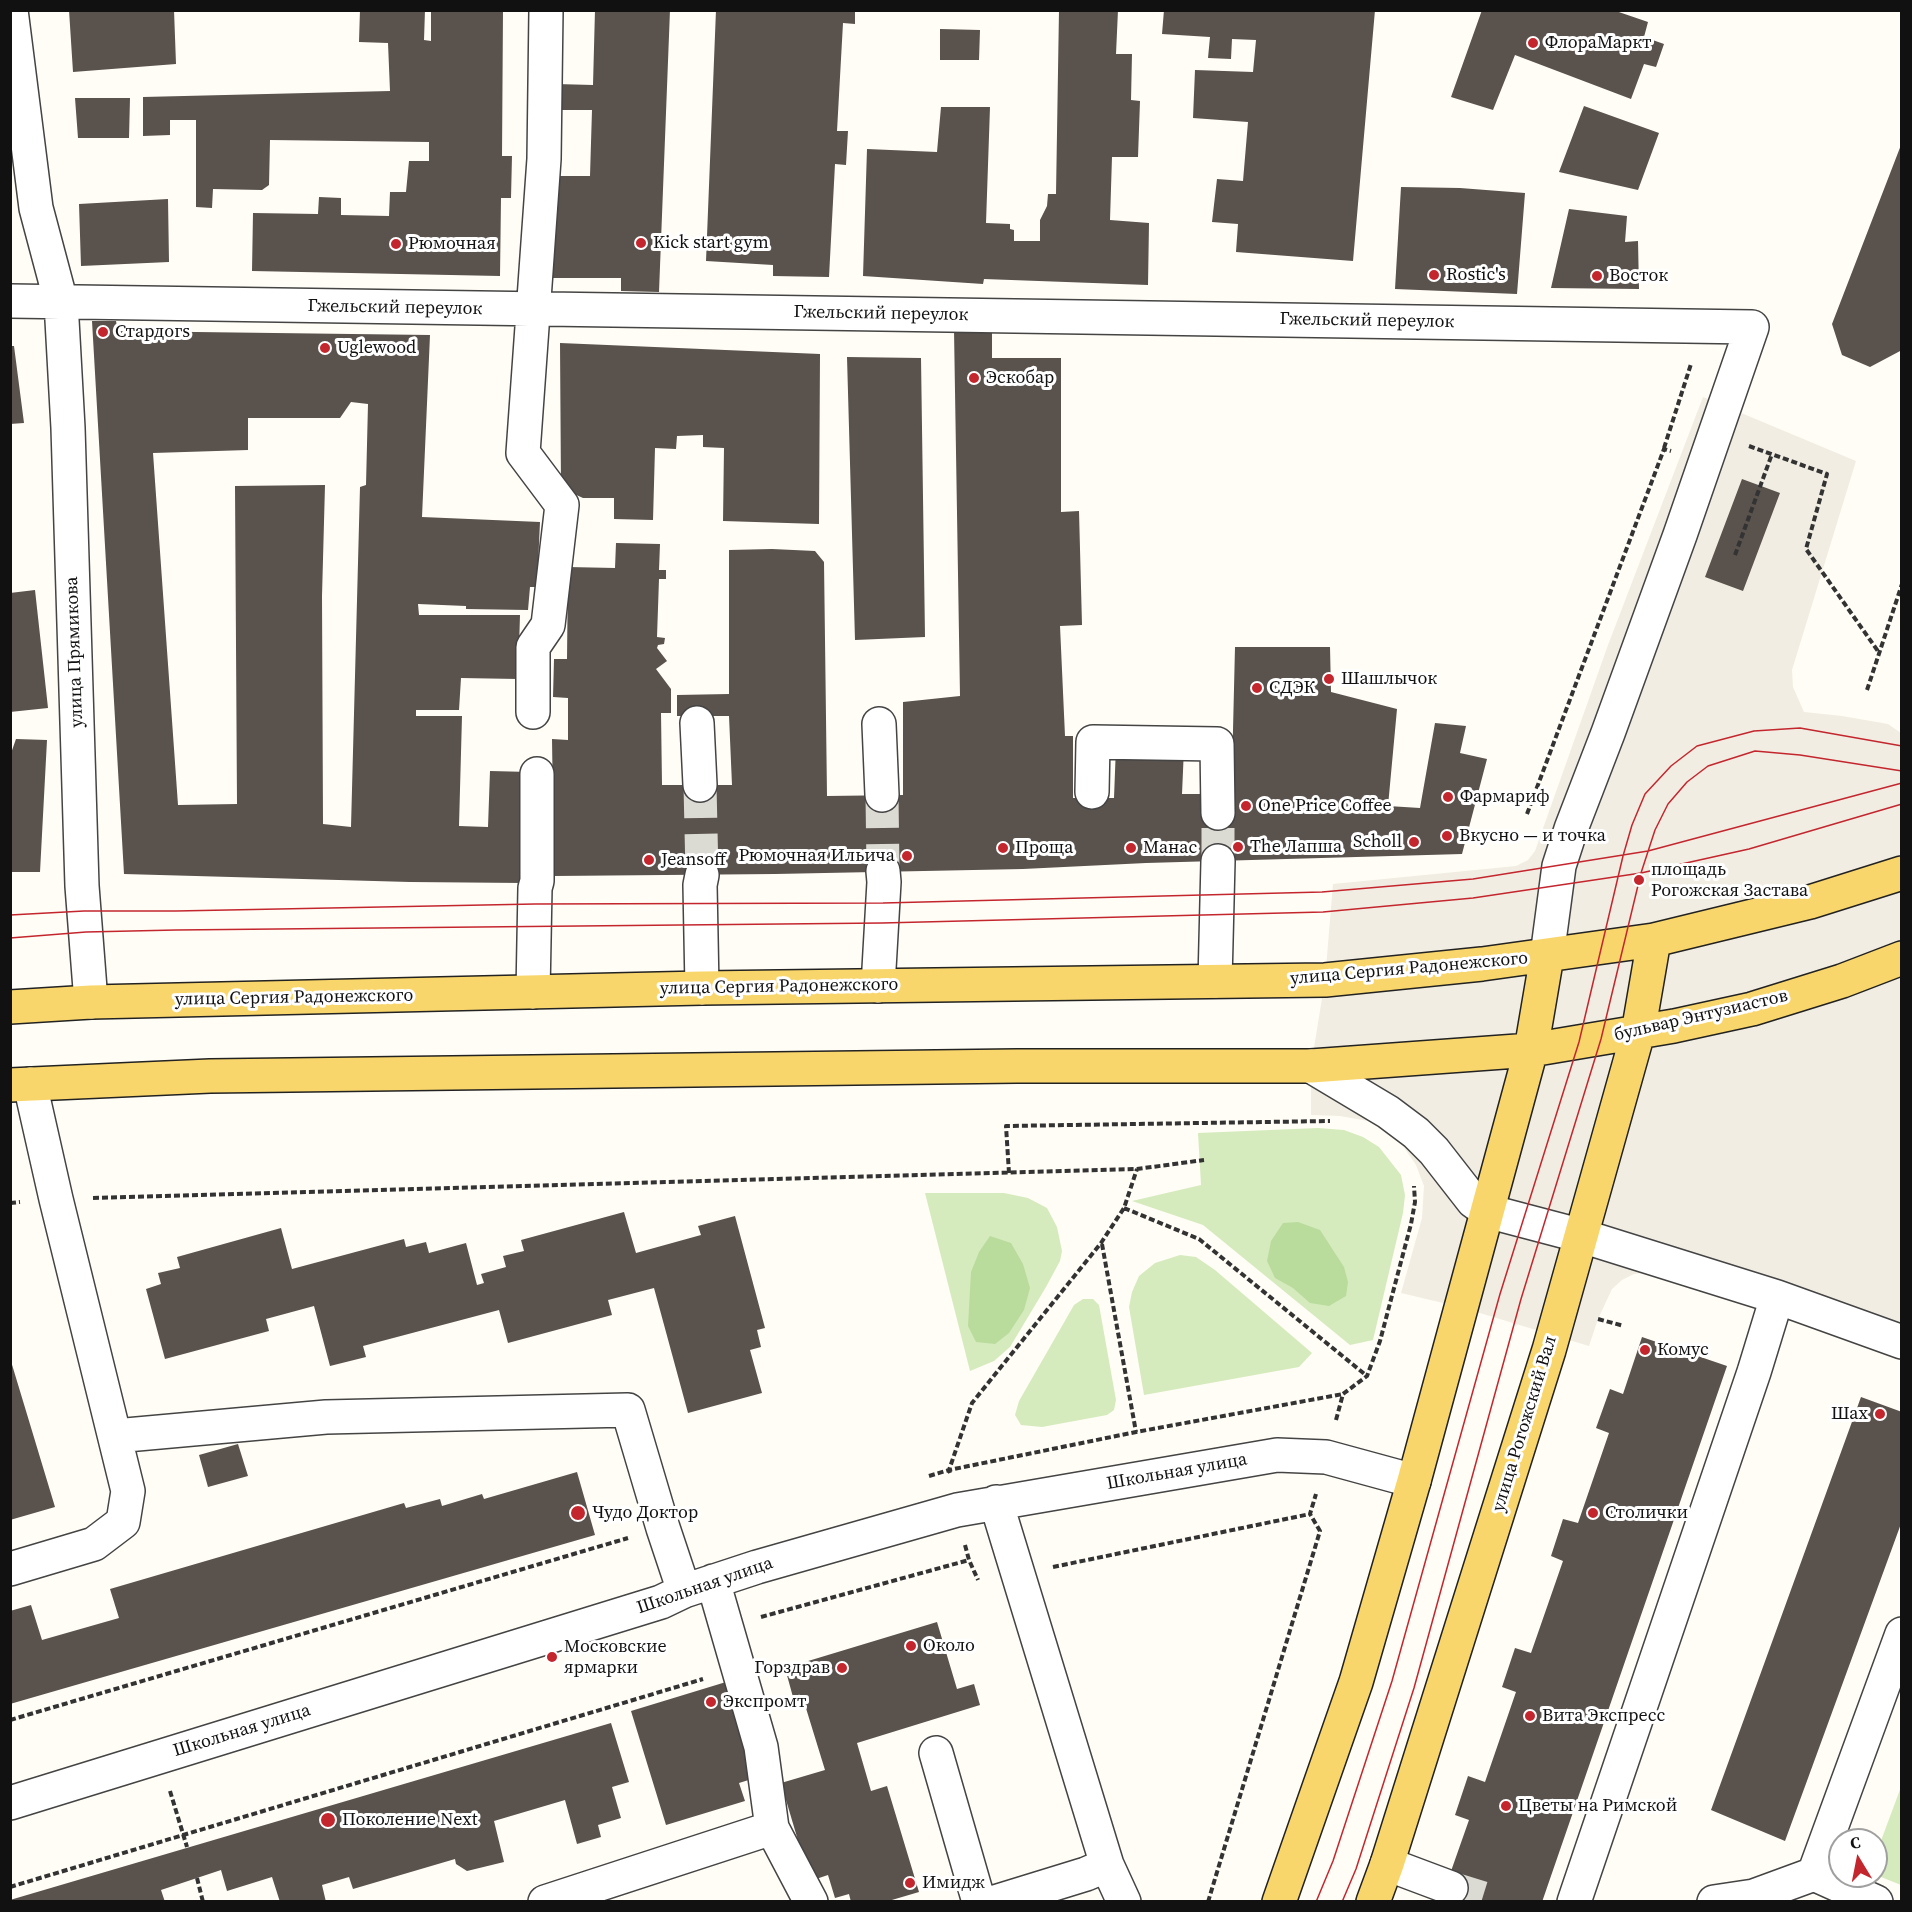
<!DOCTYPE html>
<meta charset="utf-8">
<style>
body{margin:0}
#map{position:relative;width:1912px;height:1912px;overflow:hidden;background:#fffdf5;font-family:"Source Serif 4",serif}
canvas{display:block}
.frame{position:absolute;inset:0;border:12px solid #111;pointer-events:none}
.north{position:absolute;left:1828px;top:1828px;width:60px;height:60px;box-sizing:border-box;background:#fff;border:2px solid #a0a0a0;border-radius:50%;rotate:350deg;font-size:16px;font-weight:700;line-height:24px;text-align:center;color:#111}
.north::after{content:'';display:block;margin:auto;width:21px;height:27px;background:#c4262e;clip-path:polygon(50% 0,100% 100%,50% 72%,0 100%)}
</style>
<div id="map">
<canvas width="1912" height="1912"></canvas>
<div class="frame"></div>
<div class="north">С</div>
</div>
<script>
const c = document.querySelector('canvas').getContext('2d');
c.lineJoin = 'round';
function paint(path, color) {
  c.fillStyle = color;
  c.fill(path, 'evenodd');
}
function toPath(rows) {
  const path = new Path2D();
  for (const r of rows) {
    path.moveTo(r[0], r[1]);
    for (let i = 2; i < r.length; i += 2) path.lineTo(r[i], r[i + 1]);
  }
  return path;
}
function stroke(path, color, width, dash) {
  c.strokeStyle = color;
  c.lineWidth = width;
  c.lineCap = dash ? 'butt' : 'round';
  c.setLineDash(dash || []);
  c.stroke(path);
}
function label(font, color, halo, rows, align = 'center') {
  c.font = font + ' "Source Serif 4",serif';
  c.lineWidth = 6;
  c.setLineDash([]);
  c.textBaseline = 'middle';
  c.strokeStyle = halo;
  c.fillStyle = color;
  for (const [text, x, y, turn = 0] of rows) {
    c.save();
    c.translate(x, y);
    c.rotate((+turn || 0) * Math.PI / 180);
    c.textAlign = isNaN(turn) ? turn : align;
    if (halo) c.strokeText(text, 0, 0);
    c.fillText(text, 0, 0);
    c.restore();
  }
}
paint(toPath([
 [1318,1128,1344,1130,1363,1137,1379,1147,1401,1175,1405,1195,1403,1213,1373,1340,1350,1345,1203,1225,1132,1201,1201,1185,1198,1133],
 [925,1193,1004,1193,1028,1198,1047,1208,1057,1227,1062,1251,1060,1261,1046,1287,1010,1347,994,1361,970,1371],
 [1180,1255,1196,1257,1215,1270,1312,1353,1299,1367,1144,1395,1129,1307,1132,1292,1139,1276,1155,1263],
 [1083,1299,1093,1299,1099,1305,1116,1400,1114,1410,1107,1415,1042,1427,1021,1425,1015,1415,1019,1401,1074,1305],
 [1901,1787,1901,1885,1876,1875,1876,1854]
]), '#d5ebbd');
paint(toPath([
 [1298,1222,1320,1230,1344,1267,1348,1282,1346,1296,1329,1306,1310,1303,1293,1288,1275,1278,1267,1261,1271,1241,1283,1223],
 [990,1236,1011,1243,1023,1264,1030,1288,1024,1310,1009,1333,995,1344,976,1342,968,1326,971,1272,979,1252]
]), '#b9dc9c');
paint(toPath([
 [1703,397,1856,461,1792,670,1793,687,1804,712,1842,716,1888,724,1901,733,1901,1357,1661,1275,1648,1272,1634,1274,1622,1280,1612,1289,1598,1319,1589,1346,1460,1307,1401,1293,1422,1218,1424,1186,1416,1165,1403,1146,1389,1134,1368,1121,1340,1116,1311,1115,1311,1066,1325,980,1333,884,1516,866,1528,860,1535,851,1608,645]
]), '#f1ede2');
paint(toPath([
 [69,10,174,10,176,64,73,72],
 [360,10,425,10,424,40,431,41,431,10,503,10,502,156,512,156,511,198,501,198,500,276,252,271,253,213,318,214,319,197,341,198,341,215,389,216,390,192,406,192,409,161,429,161,429,142,270,140,269,185,262,190,213,189,212,208,196,207,196,120,170,120,170,135,143,136,143,97,390,91,388,43,359,42],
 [595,10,670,10,659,292,621,291,621,278,551,278,553,176,590,176,592,110,555,110,556,84,593,85],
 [716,10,855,10,855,24,843,23,837,131,848,131,846,165,835,164,829,277,773,276,773,265,706,261],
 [1059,10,1118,10,1116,54,1132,54,1131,100,1140,101,1138,157,1112,157,1110,220,1149,223,1148,285,984,279,983,284,863,276,867,149,937,152,941,107,990,107,986,223,1010,224,1010,229,1014,230,1014,241,1040,241,1040,220,1047,206,1048,194,1056,194],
 [1164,10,1375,10,1353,261,1236,252,1238,224,1212,222,1217,179,1243,181,1248,122,1193,118,1195,70,1253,72,1256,40,1232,39,1231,59,1208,58,1210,37,1162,34],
 [1482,10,1613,10,1648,22,1644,37,1664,44,1656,67,1644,64,1631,99,1515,55,1493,110,1451,97],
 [940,29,980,30,979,60,940,60],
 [75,98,130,98,129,138,78,138],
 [1584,106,1659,133,1638,190,1559,172],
 [1901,145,1902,350,1870,367,1842,355,1832,324],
 [1401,187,1460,188,1525,193,1517,294,1395,289],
 [168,199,169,262,81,266,79,204],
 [1569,209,1627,216,1625,242,1638,241,1639,289,1551,288],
 [92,321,116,321,118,331,430,335,422,517,540,522,537,587,530,587,528,610,466,609,466,606,418,604,419,615,520,615,518,679,461,678,459,710,416,710,416,716,462,716,459,826,488,827,490,771,530,772,524,883,410,882,124,874],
 [351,402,368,404,366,485,360,487,351,827,323,824,322,596,325,485,235,486,237,804,178,805,153,453,248,450,248,418,340,418],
 [992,329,992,358,1061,358,1061,512,1079,511,1082,625,1060,626,1065,736,1073,736,1073,798,1114,798,1116,746,1184,748,1182,794,1201,794,1201,814,1231,813,1235,647,1330,647,1331,692,1397,709,1388,806,1420,808,1435,723,1466,726,1460,753,1487,759,1462,854,1146,863,1023,869,775,874,554,876,552,739,568,740,568,698,553,697,554,659,567,659,568,567,615,568,616,543,660,544,659,570,666,570,666,579,659,579,657,637,665,638,664,644,658,645,657,648,667,661,656,669,671,689,671,713,661,713,662,785,732,785,729,716,677,716,677,695,729,694,729,550,772,549,815,551,824,562,827,796,903,795,903,702,960,696,954,330],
 [560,343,820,354,819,524,723,521,724,448,703,447,703,435,677,436,676,449,655,448,653,520,614,519,614,498,583,498,561,488],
 [10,346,14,346,24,423,10,424],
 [847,357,921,358,925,637,855,640],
 [1742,479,1780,493,1743,591,1705,577],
 [35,590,48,708,10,712,10,593],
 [16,739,47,740,40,872,10,872,10,756],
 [624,1212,636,1253,701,1235,698,1226,735,1216,765,1328,757,1330,761,1347,750,1350,762,1393,688,1413,654,1288,608,1300,612,1315,508,1343,499,1310,363,1346,366,1357,330,1366,314,1306,266,1319,269,1331,165,1359,146,1289,161,1284,158,1273,180,1268,177,1257,281,1228,292,1269,404,1239,406,1247,426,1242,429,1253,466,1243,477,1285,484,1283,481,1274,506,1267,503,1256,524,1251,521,1240],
 [1642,1337,1727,1366,1542,1902,1447,1902,1450,1874,1469,1820,1455,1815,1468,1776,1485,1782,1516,1692,1502,1687,1515,1648,1531,1653,1563,1561,1551,1556,1563,1519,1578,1523,1609,1433,1596,1428,1610,1389,1623,1394],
 [10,1358,55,1507,10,1520],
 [1861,1397,1902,1412,1902,1521,1785,1841,1711,1810],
 [238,1444,248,1476,208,1487,199,1455],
 [577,1472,595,1535,10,1704,10,1611,31,1605,42,1640,119,1618,110,1589,404,1503,406,1508,440,1499,442,1506,482,1494,484,1499],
 [937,1622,957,1689,974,1684,980,1705,857,1743,871,1791,887,1786,919,1892,885,1902,851,1902,849,1894,835,1898,828,1875,810,1881,781,1783,825,1770,805,1705,796,1708,785,1668],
 [726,1682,755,1778,739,1783,745,1801,666,1825,631,1711],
 [611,1723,629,1782,612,1787,621,1818,598,1825,601,1837,577,1844,565,1800,494,1821,504,1862,467,1871,456,1864,455,1859,353,1889,349,1877,322,1885,326,1902,280,1902,272,1877,227,1891,221,1870,161,1890,165,1902,10,1902,10,1900]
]), '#5a524d');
stroke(toPath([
 [700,785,702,875],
 [882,795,883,871],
 [1218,861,1218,813],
 [1451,1888,1496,1902]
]), '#dbdad3', 33, [33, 16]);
const minor = toPath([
 [11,10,36,208,61,302,68,428,82,886,91,1002],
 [10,301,1752,327,1680,535,1608,733,1571,829,1559,866,1547,956],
 [533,712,533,647,548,625,562,505,523,453,544,159,546,10],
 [697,723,700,785],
 [879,724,882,795],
 [1092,792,1093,742,1217,744,1218,813],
 [1215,981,1218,861],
 [878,986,884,882,883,871],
 [702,988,700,885,702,875],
 [533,992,535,888,537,881,537,774],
 [1311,1066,1388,1112,1416,1133,1434,1151,1473,1201,1487,1211,1582,1236,1777,1297,1902,1342],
 [115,1436,326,1417,628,1410,663,1528,684,1591],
 [996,1502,1107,1865,1124,1902],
 [10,1569,94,1544,123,1522,128,1491,56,1199,30,1084],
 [713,1581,761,1747,772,1828,811,1902],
 [936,1753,979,1902],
 [10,1803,661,1602,684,1591,757,1567,957,1510,1277,1455,1326,1457,1414,1481],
 [1387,1864,1451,1888],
 [1814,1874,1902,1634],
 [545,1902,772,1828],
 [995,1902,1086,1874,1107,1865],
 [1574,1902,1754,1372,1777,1297],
 [1714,1902,1754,1896,1814,1874,1876,1902]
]);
const major = toPath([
 [10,1007,91,1002,702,988,1325,980,1482,964,1654,940,1810,902,1902,873],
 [10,1085,210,1076,1017,1066,1311,1066,1531,1050,1674,1026,1752,1009,1842,981,1902,958],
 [1279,1902,1356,1682,1414,1481,1531,1050,1547,956],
 [1373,1902,1387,1864,1549,1350,1638,1033,1654,940]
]);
stroke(minor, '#444', 36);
stroke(major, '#222', 36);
stroke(toPath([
 [1749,446,1827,474,1806,549,1880,654],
 [1664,448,1691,364],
 [1735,555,1772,454],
 [1867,690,1902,584],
 [1527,814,1664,449,1671,451],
 [1009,1173,1006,1126,1330,1121],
 [93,1198,1137,1169,1204,1160],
 [10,1203,20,1202],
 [1124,1208,1199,1239,1367,1376],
 [1102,1244,1136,1432],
 [1598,1319,1624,1326],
 [1336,1420,1343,1394,1367,1376,1380,1341,1411,1224,1415,1202,1414,1186],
 [950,1473,949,1470,972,1403,1101,1243,1124,1208,1137,1169],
 [929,1476,949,1470,1136,1432,1343,1394],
 [965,1545,969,1560,978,1580],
 [1053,1567,1310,1514],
 [761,1617,969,1560],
 [10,1720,628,1538],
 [170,1791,187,1847],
 [197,1878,203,1902],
 [10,1887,703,1679],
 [1208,1902,1320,1531,1310,1514,1316,1494]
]), '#333', 4, [6, 3]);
stroke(minor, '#fff', 33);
stroke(major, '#f9d66b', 33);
stroke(toPath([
 [10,915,84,911,176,911,535,904,883,903,1322,892,1473,879,1648,851,1902,783],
 [10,938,86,932,176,930,882,923,1323,912,1473,898,1641,873,1749,849,1902,804],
 [1316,1902,1333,1861,1392,1681,1500,1294,1579,1042,1623,856,1632,825,1645,794,1671,766,1697,746,1754,731,1800,728,1902,746],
 [1342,1902,1356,1869,1414,1688,1521,1299,1601,1039,1641,873,1655,830,1668,804,1687,782,1708,766,1755,751,1800,755,1902,771]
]), '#c4262e', 1.5);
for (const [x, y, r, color] of [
 [1533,43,6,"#c4262e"],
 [641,243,6,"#c4262e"],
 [396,244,6,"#c4262e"],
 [1434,275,6,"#c4262e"],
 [1597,276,6,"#c4262e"],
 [103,332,6,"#c4262e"],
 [325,348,6,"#c4262e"],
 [974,378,6,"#c4262e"],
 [1329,679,6,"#c4262e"],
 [1257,688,6,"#c4262e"],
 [1448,797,6,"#c4262e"],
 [1246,806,6,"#c4262e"],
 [1447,836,6,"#c4262e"],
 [1414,842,6,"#c4262e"],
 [1238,847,6,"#c4262e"],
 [1003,848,6,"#c4262e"],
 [1131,848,6,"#c4262e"],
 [907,856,6,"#c4262e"],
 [649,860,6,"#c4262e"],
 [1639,880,6,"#c4262e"],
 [1645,1350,6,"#c4262e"],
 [1880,1414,6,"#c4262e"],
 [578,1513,8,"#c4262e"],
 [1593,1513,6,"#c4262e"],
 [911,1646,6,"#c4262e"],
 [552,1657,6,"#c4262e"],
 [842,1668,6,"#c4262e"],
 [711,1702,6,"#c4262e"],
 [1530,1716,6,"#c4262e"],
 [1506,1806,6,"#c4262e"],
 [328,1820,8,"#c4262e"],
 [910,1883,6,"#c4262e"]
]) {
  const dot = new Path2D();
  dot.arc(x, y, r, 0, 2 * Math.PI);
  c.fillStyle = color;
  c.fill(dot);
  stroke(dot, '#fff', 2);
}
label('18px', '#111', '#fff', [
 ["ФлораМаркт",1545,43],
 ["Kick start gym",653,243],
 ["Рюмочная",408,244],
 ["Rostic's",1446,275],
 ["Восток",1609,276],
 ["Стардогs",115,332],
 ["Uglewood",337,348],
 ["Эскобар",986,378],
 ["Шашлычок",1341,679],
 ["СДЭК",1269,688],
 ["Фармариф",1460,797],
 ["One Price Coffee",1258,806],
 ["Вкусно — и точка",1459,836],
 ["Scholl",1402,842,"right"],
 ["The Лапша",1250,847],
 ["Проща",1015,848],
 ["Манас",1143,848],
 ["Рюмочная Ильича",895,856,"right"],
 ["Jeansoff",661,860],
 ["площадь",1651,870],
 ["Рогожская Застава",1651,891],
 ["Комус",1657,1350],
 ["Шах",1868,1414,"right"],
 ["Чудо Доктор",592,1513],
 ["Столички",1605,1513],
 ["Около",923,1646],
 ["Московские",564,1647],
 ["ярмарки",564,1668],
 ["Горздрав",830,1668,"right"],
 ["Экспромт",723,1702],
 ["Вита Экспресс",1542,1716],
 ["Цветы на Римской",1518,1806],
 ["Поколение Next",342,1820],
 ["Имидж",922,1883]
], 'left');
label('18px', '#111', '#fff', [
 ["Гжельский переулок",395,308,1],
 ["Гжельский переулок",881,314,1],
 ["Гжельский переулок",1367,321,1],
 ["улица Прямикова",75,652,-92],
 ["улица Сергия Радонежского",1409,969,-5],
 ["улица Сергия Радонежского",779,987,-1],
 ["улица Сергия Радонежского",294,998,-1],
 ["бульвар Энтузиастов",1701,1016,-13],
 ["улица Рогожский Вал",1525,1424,-73],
 ["Школьная улица",1177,1472,-10],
 ["Школьная улица",705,1586,-19],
 ["Школьная улица",242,1731,-17]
]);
</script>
